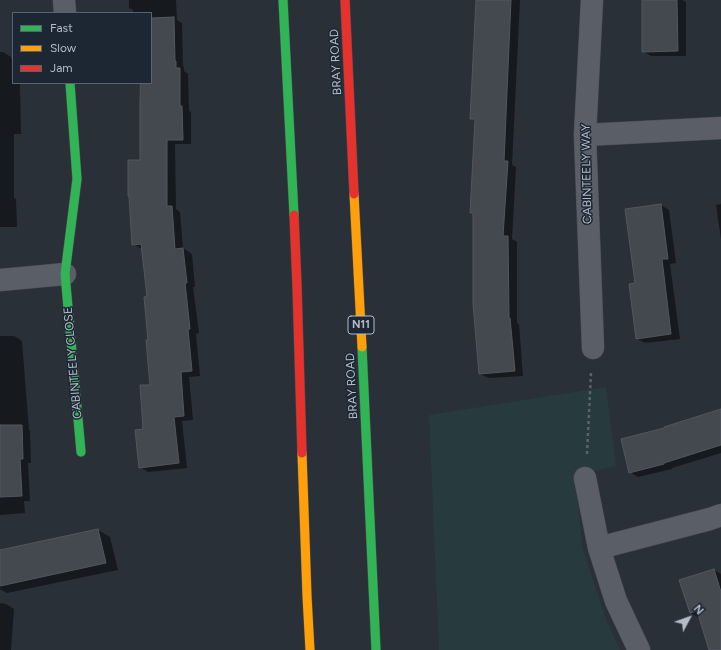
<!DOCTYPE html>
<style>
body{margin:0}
#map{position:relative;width:721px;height:650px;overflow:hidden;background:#2a3038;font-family:Figtree,sans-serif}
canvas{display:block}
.legend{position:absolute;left:12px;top:12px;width:140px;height:72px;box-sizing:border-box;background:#1d2633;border:1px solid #59626f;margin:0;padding:5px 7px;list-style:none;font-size:12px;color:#b4bcc9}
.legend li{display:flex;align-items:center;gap:8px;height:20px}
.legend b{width:20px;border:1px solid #59626f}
.north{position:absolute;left:669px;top:598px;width:40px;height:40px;-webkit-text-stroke:3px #1d2633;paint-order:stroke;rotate:49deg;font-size:11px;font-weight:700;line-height:16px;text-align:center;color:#b4bcc9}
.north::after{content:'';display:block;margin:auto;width:14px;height:18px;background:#b4bcc9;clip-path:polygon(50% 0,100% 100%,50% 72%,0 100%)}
</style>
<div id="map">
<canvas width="721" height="650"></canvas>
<ul class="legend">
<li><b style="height:5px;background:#30b455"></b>Fast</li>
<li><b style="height:5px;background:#ff9f0a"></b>Slow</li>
<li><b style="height:5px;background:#e5322d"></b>Jam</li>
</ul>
<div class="north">N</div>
</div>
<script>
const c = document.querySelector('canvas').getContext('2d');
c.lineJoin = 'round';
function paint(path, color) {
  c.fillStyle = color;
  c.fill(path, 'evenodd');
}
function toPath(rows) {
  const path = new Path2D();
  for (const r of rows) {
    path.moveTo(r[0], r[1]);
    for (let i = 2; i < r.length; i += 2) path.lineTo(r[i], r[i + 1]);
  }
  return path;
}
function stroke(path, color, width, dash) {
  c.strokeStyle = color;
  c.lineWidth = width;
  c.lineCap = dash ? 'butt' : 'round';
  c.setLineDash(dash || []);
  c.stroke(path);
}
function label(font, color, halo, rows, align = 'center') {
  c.font = font + ' Figtree,sans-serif';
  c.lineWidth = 3;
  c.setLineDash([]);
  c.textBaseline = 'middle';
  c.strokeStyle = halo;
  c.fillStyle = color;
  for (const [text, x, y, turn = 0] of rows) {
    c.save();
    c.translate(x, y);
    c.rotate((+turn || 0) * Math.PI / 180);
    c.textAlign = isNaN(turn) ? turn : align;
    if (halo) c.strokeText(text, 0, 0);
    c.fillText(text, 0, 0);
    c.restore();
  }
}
paint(toPath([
 [606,387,616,466,576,475,582,547,607,622,620,650,439,650,429,415]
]), '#273a3e');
paint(toPath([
 [129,0,176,0,177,20,182,23,183,66,184,67,184,71,188,74,189,111,191,112,191,144,175,144,176,209,180,212,183,248,192,254,195,287,193,287,199,333,196,334,200,376,189,377,193,420,182,421,187,468,148,472,140,467,144,430,151,386,149,341,149,297,142,249,133,244,141,161,141,98,139,97,139,83,151,83,151,13,133,13,133,10,129,8],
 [477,0,520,0,512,165,516,167,512,239,517,242,517,323,519,324,523,376,489,378,480,374,474,215,471,213,476,121,472,118],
 [642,0,682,0,686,2,686,56,651,56,643,51],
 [0,30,0,52,3,52,11,57,11,59,13,60,13,83,20,83,21,134,14,134,14,198,16,199,17,227,0,227],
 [721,204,721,239,716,205],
 [661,205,669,210,676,263,670,264,680,339,645,343,636,338,636,284],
 [0,336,14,336,22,341,29,430,30,431,31,463,28,463,30,501,24,501,25,513,0,515],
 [721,410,721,453,672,468,672,469,638,477,630,472,666,429],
 [98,530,110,537,118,570,7,593,0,589,0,551],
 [714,570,721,574,721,650,710,650,699,618,691,613],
 [0,603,6,604,14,609,11,650,0,650]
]), '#0007');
const building = toPath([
 [476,0,511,0,504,161,508,161,503,236,508,236,509,318,510,318,515,371,479,374,473,303,473,213,470,213,475,119,470,119,476,0],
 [642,0,677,0,678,51,642,52,642,0],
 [174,17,175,61,176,61,176,68,180,68,180,106,182,106,183,140,167,140,167,206,172,206,175,249,183,248,187,283,185,283,190,329,188,329,192,371,181,372,184,416,174,417,179,463,139,468,135,430,143,429,140,385,150,385,146,340,148,340,144,297,147,296,141,244,132,245,129,196,128,196,128,160,140,160,140,83,151,83,151,18,174,17],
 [661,204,668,259,662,259,671,334,636,339,629,284,635,283,625,209,661,204],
 [721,409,721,445,664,463,664,464,629,473,621,439,664,428,664,427,721,409],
 [0,425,22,425,23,459,20,459,22,496,0,497,0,425],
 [98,529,106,563,0,586,0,550,98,529],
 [714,569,721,592,721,650,709,650,697,611,690,613,679,580,714,569]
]);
paint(building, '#444950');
stroke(building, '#52575f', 1);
const street = toPath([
 [64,0,65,13],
 [592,0,585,135,593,348],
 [585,135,721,128],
 [0,280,65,274],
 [585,478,599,548,616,601,639,650],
 [599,548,710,519,721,515]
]);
const fast = toPath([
 [283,0,294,215],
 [70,83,77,179,65,274,81,452],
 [362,347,376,650]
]);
const slow = toPath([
 [354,194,362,347],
 [302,453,307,596,310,650]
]);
const jam = toPath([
 [345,0,354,194],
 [294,215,297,286,302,453]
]);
stroke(street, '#484c53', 23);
stroke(fast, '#484c53', 10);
stroke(slow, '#484c53', 10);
stroke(jam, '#484c53', 10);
stroke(toPath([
 [587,454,591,373]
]), '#5d636a', 2.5, [3, 3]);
stroke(street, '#5a5e66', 22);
stroke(fast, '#30b455', 9);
stroke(slow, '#ff9f0a', 9);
stroke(jam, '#e5322d', 9);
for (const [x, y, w] of [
 [361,325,26]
]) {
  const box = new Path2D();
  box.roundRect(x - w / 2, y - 9, w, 18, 3);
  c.fillStyle = '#1d2633';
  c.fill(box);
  stroke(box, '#b4bcc9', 1);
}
label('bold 11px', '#b4bcc9', null, [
 ["N11",361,325]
]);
label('12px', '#b4bcc9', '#1d2633', [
 ["BRAY ROAD",336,62,-93],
 ["CABINTEELY WAY",587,174,-91],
 ["CABINTEELY CLOSE",73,363,-95],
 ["BRAY ROAD",352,386,-93]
]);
</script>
